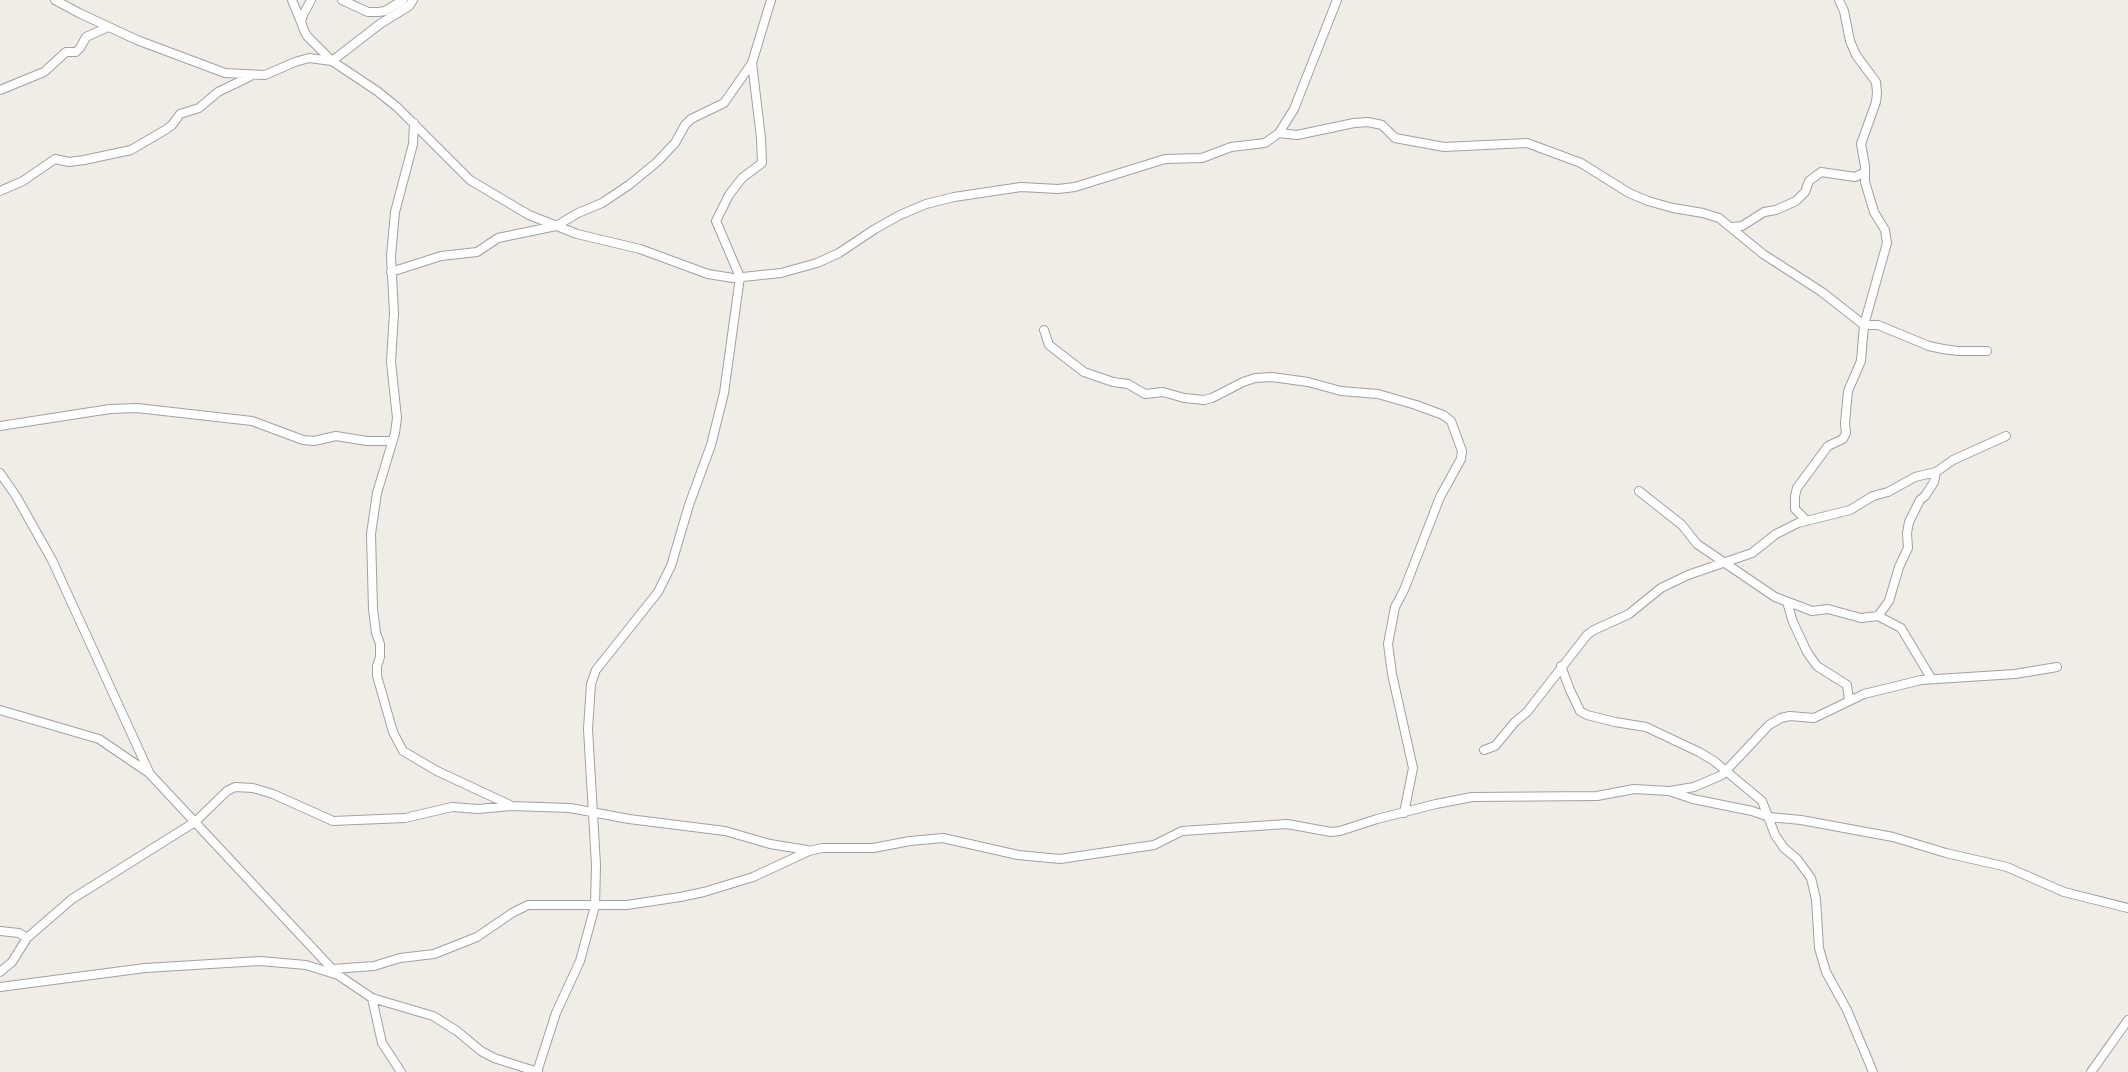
<!DOCTYPE html>
<style>
body{margin:0}
canvas{display:block;background:#f0ede8}
</style>
<canvas width="2128" height="1072"></canvas>
<script>
const c = document.querySelector('canvas').getContext('2d');
c.lineJoin = 'round';
function toPath(rows) {
  const path = new Path2D();
  for (const r of rows) {
    path.moveTo(r[0], r[1]);
    for (let i = 2; i < r.length; i += 2) path.lineTo(r[i], r[i + 1]);
  }
  return path;
}
function stroke(path, color, width, dash) {
  c.strokeStyle = color;
  c.lineWidth = width;
  c.lineCap = dash ? 'butt' : 'round';
  c.setLineDash(dash || []);
  c.stroke(path);
}
const street = toPath([
 [55,0,79,13,137,40,225,73,265,75,295,62,309,58,332,61,377,91,397,107,470,180,529,215,577,234,640,249,708,274,733,278,781,273,817,263,839,253,875,229,900,215,926,204,954,197,1021,187,1058,189,1075,187,1165,159,1202,158,1231,147,1265,143,1279,133,1294,109,1337,0],
 [292,0,301,22],
 [311,0,303,15,301,22,304,30,307,36,332,61,380,24,409,6,413,0],
 [342,0,368,12,378,12,385,11,403,0],
 [0,90,44,72,66,52,76,52,80,48,86,37,108,27],
 [414,123,413,144,395,212,391,256,394,313,391,362,397,418,395,433,377,493,371,534,373,609,376,633,380,644,380,657,377,666,377,676,393,732,403,751,437,771,510,805],
 [1279,133,1297,135,1354,123,1368,122,1382,125,1395,138,1444,147,1527,143,1581,163,1629,193,1648,201,1673,208,1703,213,1719,218,1763,254,1822,292,1864,325,1878,325,1929,346,1943,349,1958,351,1987,351],
 [0,191,23,181,55,159,69,162,84,160,131,150,165,130,172,125,180,114,199,108,218,92,249,77],
 [1732,227,1742,226,1764,212,1776,210,1796,201,1805,192,1809,181,1821,172,1855,177,1865,172],
 [391,272,441,256,477,252,498,238,556,226,578,213,602,203,629,185,657,162,675,143,685,125,691,119,724,103,752,63],
 [1044,330,1049,345,1084,372,1113,382,1128,384,1145,394,1163,392,1184,398,1204,400,1212,398,1243,382,1255,378,1272,377,1308,382,1341,391,1378,394,1416,405,1443,415,1451,421,1462,451,1461,459,1440,497,1404,590,1395,607,1388,644,1392,674,1413,768,1404,813],
 [0,426,110,409,137,408,252,421,303,440,314,441,336,436,367,441,392,441],
 [0,473,16,496,52,560,149,772],
 [1639,491,1682,525,1697,544,1775,597,1812,611,1828,609,1861,618,1878,616,1901,628,1931,678],
 [1806,520,1795,509,1795,496,1797,488,1828,446,1843,439,1846,433,1845,423,1848,391,1861,361,1864,325,1887,243,1885,230,1874,212,1865,182,1865,166,1861,144,1876,102,1877,93,1876,82,1856,55,1850,41,1844,11,1839,0],
 [1787,602,1793,622,1807,652,1817,666,1847,685,1849,700],
 [1878,616,1889,601,1899,567,1908,548,1907,533,1909,522,1920,500,1925,496,1934,482,1936,472],
 [1561,666,1570,690,1580,711,1587,715,1615,722,1646,727,1699,752,1714,761,1762,801,1775,835,1784,848,1797,859,1811,878,1816,899,1819,948,1826,972,1847,1010,1873,1072],
 [0,710,99,739,149,773,335,972],
 [1484,750,1495,746,1515,722,1527,712,1587,635,1594,630,1629,614,1661,588,1688,575,1752,553,1776,534,1798,523,1850,510,1873,496,1888,492,1915,477,1936,472,1953,460,2006,436],
 [1670,791,1694,787,1722,775,1769,725,1781,718,1790,716,1814,718,1864,694,1921,680,2015,674,2057,667],
 [0,931,19,933,27,938],
 [333,969,374,966,400,958,434,954,477,937,512,913,528,905,627,905,680,897,704,892,753,877,809,851,822,848,873,848,910,841,943,838,1018,855,1060,859,1154,845,1182,831,1287,824,1331,832,1340,831,1377,819,1436,804,1472,797,1597,796,1634,789,1669,791,1693,799,1752,811,1769,817,1801,820,1893,837,1946,853,2007,867,2064,892,2128,908],
 [0,972,12,962,27,938,72,899,195,822,227,791,235,787,253,788,273,794,333,821,405,818,452,807,478,809,511,806,570,808,629,819,725,831,770,844,807,850],
 [0,987,145,968,260,961,306,965,338,975,372,998,382,1043,401,1072],
 [372,998,433,1016,457,1031,481,1051,494,1058,538,1072],
 [537,1072,556,1013,580,961,595,906,596,865,588,729,591,684,596,670,658,592,671,566,689,505,711,445,724,393,740,277,716,221,729,195,742,178,762,163,761,138,752,63,771,0],
 [2091,1072,2128,1020]
]);
stroke(street, '#a1a1a1', 10);
stroke(street, '#fff', 8);
</script>
